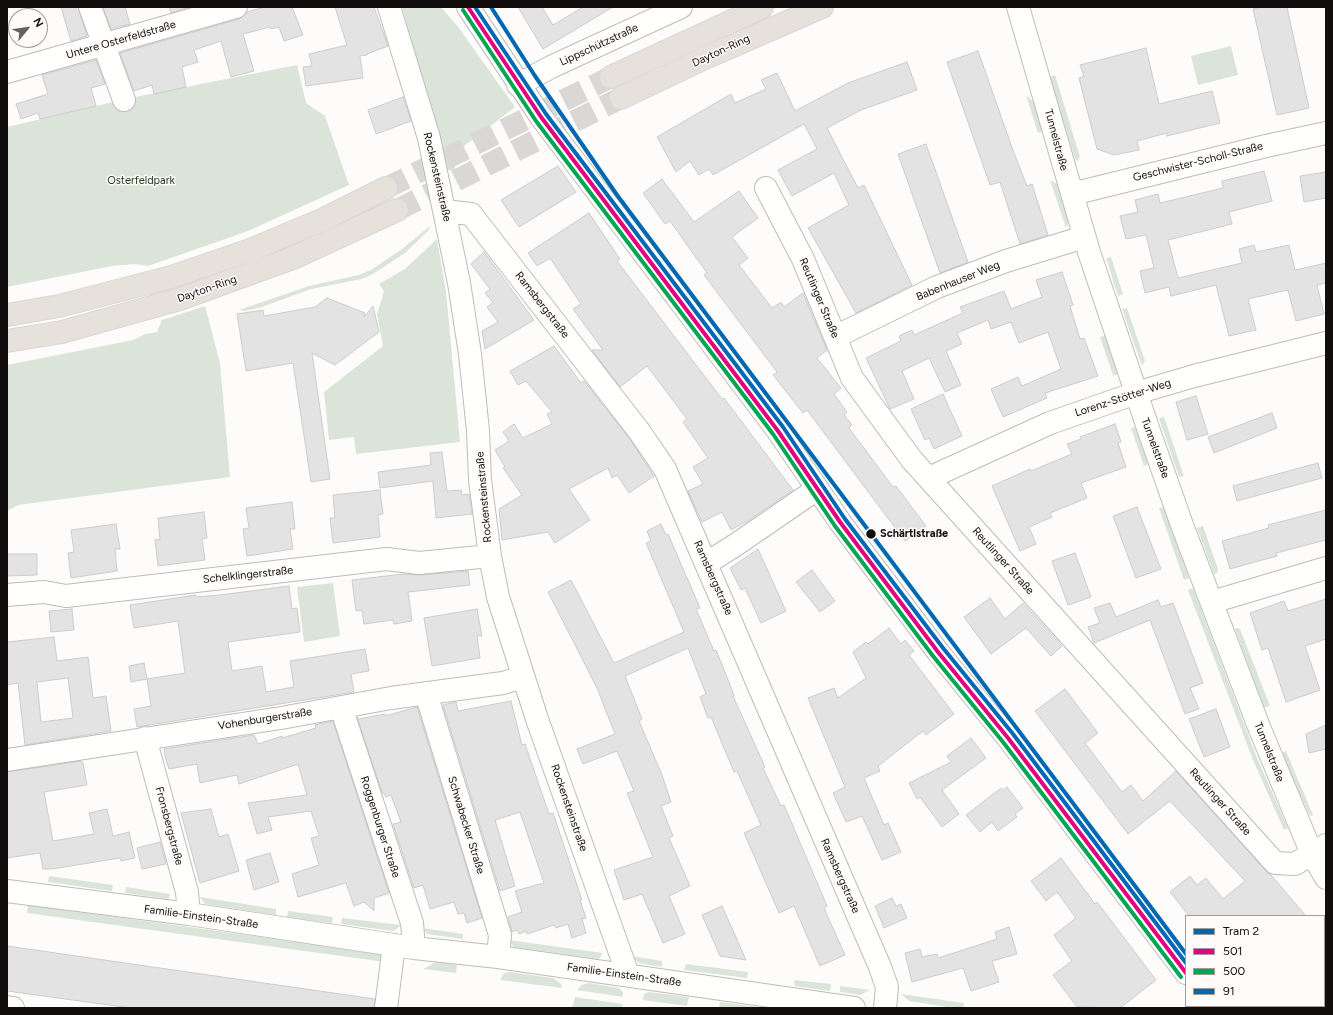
<!DOCTYPE html>
<meta charset="utf-8">
<style>
body{margin:0}
#map{position:relative;width:1333px;height:1015px;overflow:hidden;background:#fdfcfb;font-family:Figtree,sans-serif}
canvas{display:block}
.frame{position:absolute;inset:0;border:8px solid #110e0d;pointer-events:none}
.legend{position:absolute;left:1185px;top:915px;width:140px;height:92px;box-sizing:border-box;background:#fefbfa;border:1px solid #9f9c9b;margin:0;padding:5px 7px;list-style:none;font-size:12px;color:#110e0d}
.legend li{display:flex;align-items:center;gap:8px;height:20px}
.legend b{width:20px;border:1px solid #9f9c9b}
.north{position:absolute;left:8px;top:8px;width:40px;height:40px;box-sizing:border-box;background:#fefbfa;border:1px solid #9f9c9b;border-radius:50%;rotate:61deg;font-size:11px;font-weight:700;line-height:16px;text-align:center;color:#110e0d}
.north::after{content:'';display:block;margin:auto;width:14px;height:18px;background:#646160;clip-path:polygon(50% 0,100% 100%,50% 72%,0 100%)}
</style>
<div id="map">
<canvas width="1333" height="1015"></canvas>
<div class="frame"></div>
<ul class="legend">
<li><b style="height:5px;background:#0068b3"></b>Tram 2</li>
<li><b style="height:5px;background:#e5007d"></b>501</li>
<li><b style="height:5px;background:#00a651"></b>500</li>
<li><b style="height:5px;background:#0068b4"></b>91</li>
</ul>
<div class="north">N</div>
</div>
<script>
const c = document.querySelector('canvas').getContext('2d');
c.lineJoin = 'round';
function paint(path, color) {
  c.fillStyle = color;
  c.fill(path, 'evenodd');
}
function toPath(rows) {
  const path = new Path2D();
  for (const r of rows) {
    path.moveTo(r[0], r[1]);
    for (let i = 2; i < r.length; i += 2) path.lineTo(r[i], r[i + 1]);
  }
  return path;
}
function stroke(path, color, width, dash) {
  c.strokeStyle = color;
  c.lineWidth = width;
  c.lineCap = dash ? 'butt' : 'round';
  c.setLineDash(dash || []);
  c.stroke(path);
}
function label(font, color, halo, rows, align = 'center') {
  c.font = font + ' Figtree,sans-serif';
  c.lineWidth = 3;
  c.setLineDash([]);
  c.textBaseline = 'middle';
  c.strokeStyle = halo;
  c.fillStyle = color;
  for (const [text, x, y, turn = 0] of rows) {
    c.save();
    c.translate(x, y);
    c.rotate((+turn || 0) * Math.PI / 180);
    c.textAlign = isNaN(turn) ? turn : align;
    if (halo) c.strokeText(text, 0, 0);
    c.fillText(text, 0, 0);
    c.restore();
  }
}
paint(toPath([
 [402,7,441,7,459,28,515,107,455,153,455,169,452,171,447,170],
 [1231,46,1238,75,1198,85,1191,56],
 [297,65,306,103,325,116,349,185,248,231,148,266,135,264,112,266,7,287,7,127,130,98],
 [1055,75,1080,157,1077,161,1075,159,1050,77],
 [1026,95,1039,107,1048,130,1038,133],
 [1050,180,1057,184,1069,222,1066,228],
 [430,226,429,230,405,253,373,274,362,279,311,289,262,307,245,311,239,310,309,286,359,275,371,270,402,249],
 [437,239,446,292,460,442,356,454,354,437,329,440,324,392,383,346,377,314,384,291,379,284,405,269],
 [1111,257,1123,294,1118,296,1106,258],
 [205,306,220,363,230,477,18,505,7,511,7,365,133,340,145,334,157,332,162,320],
 [1127,308,1145,361,1142,366,1122,309],
 [1105,335,1118,374,1116,375,1113,375,1100,337],
 [1164,417,1184,476,1179,477,1159,418],
 [1135,427,1148,464,1144,466,1131,428],
 [1164,507,1189,578,1184,580,1159,508],
 [1203,526,1218,569,1217,573,1214,574,1197,528],
 [333,583,340,636,304,642,297,587],
 [1193,588,1257,758,1288,828,1284,830,1253,760,1188,590],
 [1237,628,1240,629,1270,706,1264,708,1235,629],
 [1286,751,1313,815,1310,816,1281,753],
 [49,876,113,885,112,891,48,882],
 [126,887,170,894,169,899,125,893],
 [200,897,276,909,276,915,205,904],
 [28,905,386,954,385,962,27,913],
 [288,911,333,917,332,923,287,917],
 [342,918,401,925,394,931,341,924],
 [422,928,463,934,463,939,427,934],
 [508,940,603,953,599,959,514,947],
 [631,956,662,961,662,967,639,963],
 [436,962,457,965,456,973,423,969],
 [686,964,748,972,747,978,684,970],
 [509,972,553,978,561,984,562,988,500,980,504,973],
 [794,980,831,984,830,991,795,986],
 [589,983,619,988,623,992,623,997,577,990,582,985],
 [840,986,870,990,860,995,840,992],
 [649,992,689,997,687,1006,643,1000,644,994],
 [901,994,964,1003,963,1008,954,1008,909,1001],
 [575,997,623,1004,622,1008,572,1008],
 [720,1002,766,1008,719,1008]
]), '#dbe4d8');
const building = toPath([
 [61,7,78,7,87,36,71,41,61,7],
 [103,7,125,7,130,24,111,29,103,7],
 [169,7,190,7,171,13,169,7],
 [265,7,292,7,303,35,284,41,279,27,271,29,270,27,243,34,254,71,231,77,221,41,194,50,198,62,182,67,186,87,154,94,152,85,134,91,120,53,239,19,247,12,265,7],
 [335,7,374,7,388,46,367,54,367,55,360,56,363,78,306,86,303,67,312,66,309,54,347,45,335,7],
 [518,7,542,7,553,25,583,7,613,7,543,49,518,7],
 [1261,7,1287,7,1309,108,1277,115,1253,9,1261,7],
 [1146,48,1159,104,1212,91,1220,123,1167,136,1167,133,1137,141,1139,150,1114,155,1097,149,1079,78,1084,76,1080,65,1146,48],
 [978,51,1014,153,1027,186,1032,184,1048,235,1020,244,1000,182,990,185,947,62,978,51],
 [96,60,105,84,91,88,96,106,40,119,38,113,21,119,16,104,48,94,42,75,96,60],
 [907,62,917,90,861,110,827,128,858,188,864,185,912,285,856,313,808,228,849,205,834,173,792,196,778,170,817,149,804,124,713,175,709,169,699,175,690,161,676,172,657,137,731,94,735,103,766,89,761,80,777,73,795,111,848,83,907,62],
 [403,97,411,121,376,134,368,110,403,97],
 [926,144,968,262,940,273,898,154,926,144],
 [558,166,576,192,519,227,501,200,558,166],
 [1264,171,1272,201,1229,212,1232,224,1168,240,1178,278,1242,263,1239,249,1254,245,1256,252,1289,245,1295,270,1326,263,1326,283,1317,285,1324,314,1296,321,1288,290,1248,299,1256,330,1229,336,1216,285,1171,296,1169,287,1145,293,1140,271,1154,268,1146,235,1126,239,1120,216,1138,212,1135,200,1158,194,1160,203,1223,188,1222,181,1264,171],
 [1326,172,1326,198,1304,202,1300,176,1326,172],
 [662,179,694,222,739,191,758,218,732,237,748,258,739,265,772,308,781,302,784,307,803,293,827,350,817,358,841,388,834,394,847,412,844,415,852,425,849,428,893,487,896,486,926,526,905,541,807,410,803,413,773,375,777,372,704,275,707,273,670,221,665,224,643,193,662,179],
 [589,213,620,259,617,261,722,399,724,398,793,490,749,520,731,530,722,512,702,522,688,491,703,484,693,467,708,458,683,422,687,419,647,366,620,387,592,350,603,350,573,309,581,304,550,258,537,266,528,253,589,213],
 [484,252,534,320,485,349,482,331,498,322,487,307,493,302,485,293,490,289,471,264,484,252],
 [1062,272,1073,305,1070,306,1080,339,1084,338,1098,376,1045,393,1047,398,1003,417,991,389,1018,377,1022,386,1061,369,1048,332,1019,343,1011,322,991,329,988,320,957,333,962,344,946,351,961,385,945,392,929,358,902,371,914,399,890,409,866,358,901,341,899,336,912,330,914,335,963,313,960,307,1004,291,1011,309,1042,297,1036,280,1062,272],
 [327,298,365,313,364,317,373,306,379,332,335,365,312,353,330,479,311,482,293,363,246,371,237,314,263,310,264,316,315,307,327,298],
 [554,346,581,383,584,381,629,438,654,476,629,493,617,475,612,478,608,468,569,489,590,520,555,543,548,532,502,540,499,509,522,495,503,468,505,467,495,450,509,441,503,432,514,424,523,438,552,424,547,414,552,412,526,381,518,385,510,371,554,346],
 [943,394,962,436,934,449,929,438,925,440,911,409,943,394],
 [1196,396,1208,434,1187,440,1176,402,1196,396],
 [1272,413,1277,428,1214,453,1208,437,1272,413],
 [1115,424,1121,442,1118,443,1126,467,1081,483,1087,498,1050,513,1052,517,1029,527,1036,544,1020,551,992,486,1030,469,1031,471,1072,454,1067,444,1081,439,1080,437,1115,424],
 [442,452,447,491,461,490,462,495,469,494,472,514,436,518,433,481,380,488,378,472,431,465,430,453,442,452],
 [1318,463,1322,478,1237,501,1233,486,1318,463],
 [380,490,383,514,378,515,380,537,333,543,330,518,335,518,333,495,380,490],
 [292,502,295,529,290,529,293,549,247,556,243,529,249,528,246,508,292,502],
 [1137,507,1161,569,1136,578,1113,516,1137,507],
 [1326,510,1326,540,1276,553,1277,556,1230,569,1222,541,1269,528,1268,525,1326,510],
 [204,512,207,538,202,539,205,560,158,566,155,540,160,539,158,518,204,512],
 [116,524,120,549,115,549,117,571,71,578,68,553,74,552,71,530,116,524],
 [661,524,666,535,668,534,688,580,700,608,696,609,714,651,716,650,734,695,733,696,765,767,763,768,781,806,784,805,827,906,824,908,845,955,820,966,794,906,779,913,744,833,761,825,737,771,734,772,711,717,708,718,700,697,706,694,688,648,625,676,642,719,639,721,662,775,671,802,661,806,673,836,669,838,690,886,669,896,685,934,663,943,642,894,624,900,614,870,653,857,627,793,634,791,617,751,583,764,580,757,577,749,615,734,597,688,548,592,571,580,614,663,684,632,646,543,651,541,647,531,661,524],
 [758,549,786,611,761,623,745,588,741,590,730,568,758,549],
 [1075,553,1091,597,1068,605,1052,561,1075,553],
 [7,554,37,554,37,575,7,576,7,554],
 [812,570,835,601,820,612,796,582,812,570],
 [468,571,470,585,408,592,412,621,394,624,393,620,364,624,362,610,356,611,352,580,403,574,420,575,468,571],
 [289,586,292,609,297,608,300,632,228,642,232,671,262,666,266,692,294,687,290,661,365,649,369,671,351,674,354,692,137,727,134,709,151,706,147,679,185,673,178,621,134,628,130,605,196,595,196,597,220,595,289,586],
 [990,598,1005,619,1023,603,1062,646,1051,656,1026,628,991,654,964,617,990,598],
 [1326,599,1326,639,1305,646,1320,690,1286,702,1268,648,1262,650,1250,613,1284,601,1288,611,1326,599],
 [1158,600,1161,607,1173,603,1203,683,1190,688,1199,709,1185,714,1150,620,1094,643,1088,627,1100,623,1094,608,1110,603,1116,617,1158,600],
 [72,609,74,630,51,632,49,611,72,609],
 [477,609,482,636,477,636,480,658,432,666,424,618,477,609],
 [889,628,901,644,905,640,914,651,909,655,954,714,926,735,923,731,878,766,880,771,864,778,884,825,888,823,901,852,882,860,862,816,846,822,833,793,845,787,808,698,834,688,838,698,866,678,853,652,866,642,868,644,889,628],
 [54,637,57,661,88,657,93,698,106,696,111,731,25,745,18,683,7,685,7,642,54,637],
 [68,678,73,718,41,722,37,682,68,678],
 [144,663,147,679,131,682,129,666,144,663],
 [1065,689,1098,733,1085,743,1122,792,1131,785,1143,801,1176,771,1266,871,1271,875,1306,916,1189,916,1170,892,1190,876,1197,885,1206,878,1223,899,1245,881,1170,801,1128,834,1035,711,1065,689],
 [511,701,522,745,525,744,549,814,553,813,582,900,580,900,586,918,582,919,586,933,572,938,568,924,556,928,554,925,527,934,526,931,519,934,517,930,512,932,508,917,522,912,515,891,544,883,520,812,495,820,515,886,500,891,443,705,456,702,458,711,511,701],
 [417,707,482,918,467,923,464,913,458,914,454,902,430,909,423,885,414,888,393,824,401,822,391,795,386,797,382,792,357,717,359,719,385,714,385,716,417,707],
 [1216,709,1230,747,1204,757,1189,719,1216,709],
 [333,721,389,893,374,898,374,911,364,902,354,906,346,883,298,897,292,874,319,865,311,838,319,836,311,811,268,817,272,830,257,834,248,803,307,795,298,764,239,784,237,775,200,783,197,764,169,769,166,760,164,749,254,735,258,744,282,736,282,738,316,728,315,725,333,721],
 [1326,725,1326,749,1309,753,1306,734,1326,725],
 [971,738,986,758,942,790,959,814,942,827,920,797,917,799,909,783,951,762,947,756,971,738],
 [81,761,83,763,87,785,44,792,53,841,94,834,89,813,107,809,113,836,129,832,135,858,121,861,120,858,52,869,43,869,40,853,7,858,7,772,81,761],
 [1007,787,1023,808,1015,814,1017,817,998,831,992,822,980,832,966,815,1001,788,1003,790,1007,787],
 [211,809,219,837,228,834,239,871,200,883,181,813,211,809],
 [160,842,166,864,142,869,137,848,160,842],
 [270,853,279,882,254,890,246,860,270,853],
 [1061,858,1095,904,1097,902,1156,980,1120,1008,1077,1007,1053,975,1072,961,1054,935,1076,918,1057,892,1046,901,1031,881,1061,858],
 [892,898,896,906,901,904,907,918,884,928,875,906,892,898],
 [722,906,735,935,746,960,720,956,702,915,722,906],
 [1009,927,1017,954,992,961,999,982,971,991,963,968,912,982,905,953,920,949,922,957,937,954,938,958,997,939,995,932,1009,927],
 [7,946,375,999,374,1008,131,1008,7,991,7,946]
]);
paint(building, '#e4e3e4');
stroke(building, '#cdcccd', 1);
stroke(toPath([
 [386,188,611,77],
 [397,210,621,98]
]), '#dad8d7', 22, [22, 11]);
const minor = toPath([
 [90,7,124,100],
 [389,7,429,138,459,283,470,354,478,431,480,480,490,556,498,597,537,719,628,975],
 [468,7,541,117,778,431,840,522,938,652,1008,738,1186,973],
 [1018,7,1089,252,1149,431,1182,525,1259,727,1312,854,1326,878],
 [7,72,236,7],
 [518,85,551,67,681,7],
 [766,188,803,259,852,378,912,460,1275,863,1295,864,1326,845],
 [1072,194,1266,146,1326,133],
 [445,211,471,214,639,431,665,469,880,967,887,987,885,1008],
 [837,336,937,287,1006,261,1084,237],
 [929,478,1050,423,1136,393,1194,376,1326,343],
 [707,563,737,544,817,489],
 [7,595,44,592,66,596,387,559,419,563,490,556],
 [1212,602,1326,568],
 [426,693,500,935,498,957],
 [341,707,412,923,414,948],
 [145,738,187,892,189,914],
 [7,760,281,718,391,698,503,683,523,677],
 [7,891,189,914,414,948,498,957,854,1008],
 [1215,1006,1218,1008],
 [7,1007,13,1008],
 [386,1008,394,945]
]);
const highway = toPath([
 [611,77,762,7],
 [621,98,705,58,822,7],
 [7,315,59,306,171,277,250,250,324,219,386,188],
 [7,341,62,332,180,299,293,258,397,210]
]);
stroke(minor, '#bebcbb', 24);
stroke(highway, '#d8d8d7', 24);
stroke(minor, '#fffffe', 22);
stroke(highway, '#e6e1da', 22);
stroke(toPath([
 [468,7,541,117,778,431,840,522,938,652,1008,738,1186,973]
]), '#e5007d', 4);
stroke(toPath([
 [463,10,536,121,773,434,835,526,933,656,1003,742,1181,977]
]), '#00a651', 4);
stroke(toPath([
 [475,7,546,114,783,427,845,519,943,648,1013,734,1186,963]
]), '#0068b4', 4);
stroke(toPath([
 [491,7,535,76,617,195,1186,954]
]), '#0068b3', 4);
for (const [x, y, r, color] of [
 [871,534,5.5,"#110e0d"]
]) {
  const dot = new Path2D();
  dot.arc(x, y, r, 0, 2 * Math.PI);
  c.fillStyle = color;
  c.fill(dot);
  stroke(dot, '#fefbfa', 1.5);
}
label('11px', '#110e0d', '#fefbfa', [
 ["Untere Osterfeldstraße",121,40,-16],
 ["Lippschützstraße",599,45,-25],
 ["Dayton-Ring",721,51,-25],
 ["Tunnelstraße",1056,140,75],
 ["Geschwister-Scholl-Straße",1198,162,-14],
 ["Rockensteinstraße",437,177,77],
 ["Babenhauser Weg",958,281,-22],
 ["Dayton-Ring",207,289,-19],
 ["Reutlinger Straße",819,298,67],
 ["Ramsbergstraße",542,305,52],
 ["Lorenz-Stötter-Weg",1123,398,-18],
 ["Tunnelstraße",1155,448,70],
 ["Rockensteinstraße",484,497,-95],
 ["Reutlinger Straße",1003,561,48],
 ["Schelklingerstraße",248,575,-6],
 ["Ramsbergstraße",713,578,66],
 ["Vohenburgerstraße",265,719,-9],
 ["Tunnelstraße",1269,752,68],
 ["Reutlinger Straße",1220,802,48],
 ["Rockensteinstraße",569,808,71],
 ["Schwabecker Straße",466,825,73],
 ["Fronsbergstraße",169,826,75],
 ["Roggenburger Straße",380,827,72],
 ["Ramsbergstraße",840,876,66],
 ["Familie-Einstein-Straße",201,917,8],
 ["Familie-Einstein-Straße",624,975,8]
]);
label('11px', '#1a3912', '#fefbfa', [
 ["Osterfeldpark",141,181]
]);
label('bold 11px', '#110e0d', '#fefbfa', [
 ["Schärtlstraße",880,534]
], 'left');
</script>
